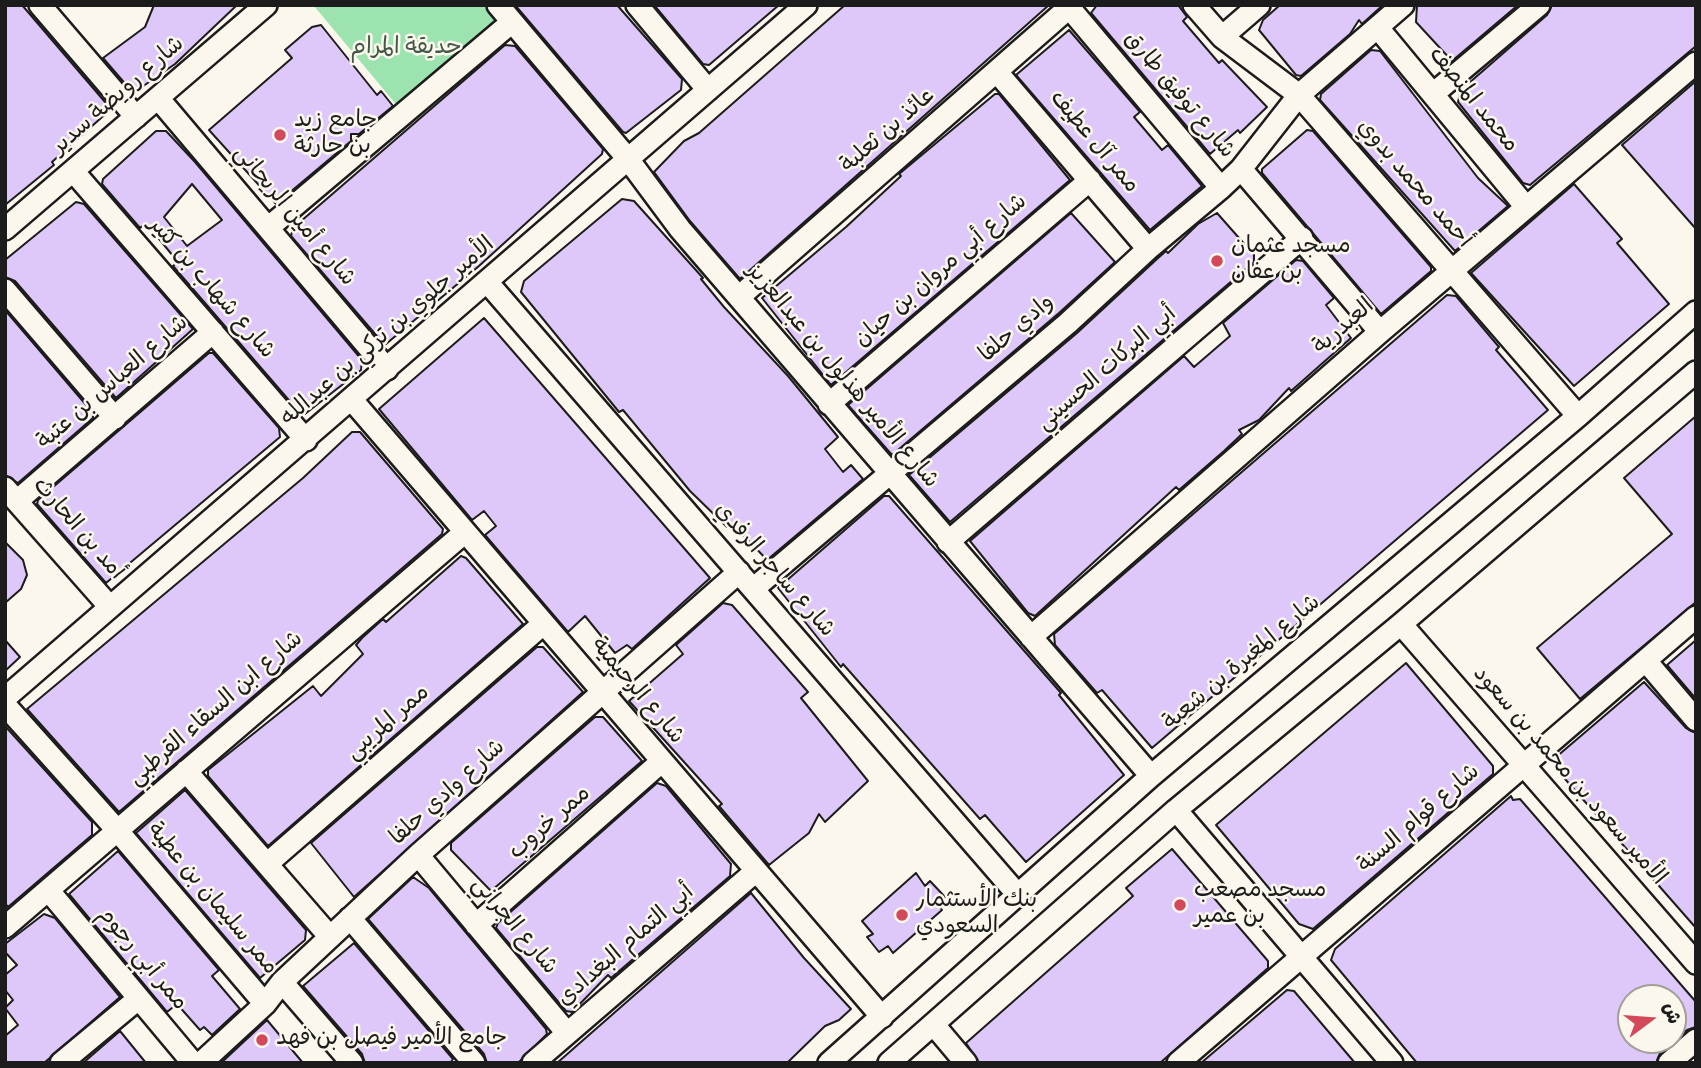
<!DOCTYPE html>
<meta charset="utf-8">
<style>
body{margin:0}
#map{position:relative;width:1701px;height:1068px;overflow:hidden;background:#fbf7ec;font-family:"Indie Flower","Playpen Sans Arabic",sans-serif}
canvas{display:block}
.frame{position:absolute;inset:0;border:7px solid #1c1c1c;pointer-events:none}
.north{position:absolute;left:1617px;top:984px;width:70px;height:70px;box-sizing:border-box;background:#fbf7ec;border:2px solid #a29f99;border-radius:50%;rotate:74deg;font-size:19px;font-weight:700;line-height:28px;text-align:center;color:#1c1c1c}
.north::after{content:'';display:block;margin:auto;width:24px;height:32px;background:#d1495b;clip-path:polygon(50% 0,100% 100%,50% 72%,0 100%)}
</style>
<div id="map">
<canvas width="1701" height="1068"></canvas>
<div class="frame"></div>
<div class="north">ش</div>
</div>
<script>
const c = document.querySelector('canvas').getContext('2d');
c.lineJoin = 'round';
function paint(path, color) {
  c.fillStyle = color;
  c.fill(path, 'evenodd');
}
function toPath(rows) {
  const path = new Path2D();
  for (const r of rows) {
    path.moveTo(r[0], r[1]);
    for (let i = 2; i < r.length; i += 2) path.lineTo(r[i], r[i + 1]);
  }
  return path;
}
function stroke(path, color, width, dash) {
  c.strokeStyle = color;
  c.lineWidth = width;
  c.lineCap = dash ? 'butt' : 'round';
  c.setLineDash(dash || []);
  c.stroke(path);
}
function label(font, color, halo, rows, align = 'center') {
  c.font = font + ' "Indie Flower","Playpen Sans Arabic",sans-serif';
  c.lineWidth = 5;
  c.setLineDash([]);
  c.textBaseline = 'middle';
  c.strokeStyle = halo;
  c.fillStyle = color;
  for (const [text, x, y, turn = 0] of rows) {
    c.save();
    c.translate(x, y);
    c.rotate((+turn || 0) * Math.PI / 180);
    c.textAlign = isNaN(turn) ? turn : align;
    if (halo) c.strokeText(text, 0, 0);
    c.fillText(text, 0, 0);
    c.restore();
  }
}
paint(toPath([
 [490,5,503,20,400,109,314,6]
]), '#9de3af');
const building = toPath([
 [5,5,22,5,111,109,52,162,54,165,5,205,5,5],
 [154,5,237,5,175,64,139,89,128,87,103,58,145,27,154,5],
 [515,5,617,5,682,79,681,90,626,133,623,132,515,5],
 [654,5,779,5,709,65,703,64,654,5],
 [845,5,1049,5,740,279,690,221,654,172,684,141,699,133,845,5],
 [1097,5,1178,5,1187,17,1183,21,1219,63,1222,60,1267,107,1240,133,1238,130,1210,154,1091,13,1097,5],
 [1280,5,1383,5,1362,24,1359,20,1350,34,1301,76,1296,75,1259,30,1263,20,1280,5],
 [1417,5,1518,5,1452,61,1416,22,1417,5],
 [1552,5,1696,5,1696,46,1530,185,1523,183,1458,102,1461,90,1547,15,1552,5],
 [321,25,377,95,381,91,393,106,359,134,351,134,351,141,276,204,209,130,292,58,285,50,312,27,321,25],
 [1069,30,1140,112,1134,117,1162,150,1168,145,1202,186,1150,230,1016,75,1069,30],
 [505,45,515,46,603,149,602,154,479,266,386,344,382,342,291,236,293,228,505,45],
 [1371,50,1380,51,1478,178,1508,206,1455,251,1320,100,1321,94,1371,50],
 [1696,81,1696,229,1622,145,1696,81],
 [995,94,999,94,1070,180,831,385,762,298,846,227,901,176,899,174,995,94],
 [1307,130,1313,131,1431,267,1431,271,1381,314,1262,173,1262,169,1307,130],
 [156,131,166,131,195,162,362,360,361,370,305,414,300,413,173,266,178,262,146,223,140,228,102,184,103,179,156,131],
 [192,184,222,220,187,246,164,217,192,184],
 [1574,184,1622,239,1617,243,1669,304,1574,386,1471,273,1574,184],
 [622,199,634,201,703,278,701,279,724,307,788,376,838,437,825,449,843,472,851,465,863,479,767,560,734,525,727,527,690,491,623,410,619,412,521,292,524,281,622,199],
 [76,202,84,204,193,329,116,398,15,281,5,277,5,260,76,202],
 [1071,213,1115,262,1059,313,892,455,848,405,1071,213],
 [1217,213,1254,255,1254,262,950,522,909,475,1077,333,1157,259,1166,251,1168,253,1198,224,1217,213],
 [1296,260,1303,261,1334,298,1326,305,1351,338,1291,391,1289,388,1259,420,1239,430,1242,434,1224,451,1179,490,1176,487,1035,616,1028,613,970,541,1184,356,1194,367,1230,336,1223,323,1296,260],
 [1447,295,1456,296,1499,347,1496,350,1548,410,1152,748,1102,690,1097,693,1055,645,1054,634,1447,295],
 [5,310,93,413,93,418,18,483,5,475,5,310],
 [484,318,710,578,632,649,627,645,615,653,585,616,568,632,485,535,496,526,484,511,472,520,379,409,484,318],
 [209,353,213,353,279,428,280,437,106,583,37,504,38,500,209,353],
 [1696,416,1696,602,1580,699,1537,648,1672,534,1624,478,1696,416],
 [352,432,360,432,443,529,442,534,119,812,27,709,303,478,352,432],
 [884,496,889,496,1061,693,1059,695,1124,775,1026,862,985,815,980,819,843,664,841,667,778,588,884,496],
 [5,542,23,560,27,575,21,589,5,603,5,542],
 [461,556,466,558,523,624,268,846,208,776,208,770,313,686,321,696,363,654,356,645,362,638,383,619,386,622,461,556],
 [723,603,732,605,808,692,801,698,868,781,825,822,819,814,809,833,769,865,719,806,722,804,629,701,683,654,676,645,723,603],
 [5,640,20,657,5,671,5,640],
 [1696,640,1696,699,1667,665,1696,640],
 [537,647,543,647,583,692,354,897,311,843,537,647],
 [1406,663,1493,766,1493,774,1313,929,1299,924,1216,825,1406,663],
 [1644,682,1686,728,1696,733,1696,928,1558,771,1555,758,1644,682],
 [595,717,603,717,642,761,491,891,451,850,451,843,595,717],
 [5,726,92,822,92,835,8,907,5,903,5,726],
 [657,783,666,786,731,864,730,876,611,978,608,975,572,1012,566,1011,496,928,498,923,657,783],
 [185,790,306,930,305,940,260,978,136,833,185,790],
 [1511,796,1513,800,1520,799,1696,1002,1696,1027,1687,1030,1660,1053,1656,1063,1417,1063,1331,960,1335,949,1511,796],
 [1631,998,1673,998,1673,1040,1631,1040,1631,998],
 [1172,849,1268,961,1268,968,1160,1063,979,1063,966,1043,1133,896,1126,888,1172,849],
 [118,851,219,970,212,976,240,1009,212,1035,204,1027,200,1030,177,1004,167,1012,69,894,118,851],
 [916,873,925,886,930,881,945,897,937,903,942,910,893,953,888,946,879,952,867,937,873,934,862,921,916,873],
 [413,877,429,888,546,1029,547,1034,518,1063,487,1063,484,1054,368,919,413,877],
 [751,893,804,958,851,1009,839,1020,825,1026,787,1063,557,1063,751,893],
 [44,914,55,918,120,997,44,1063,5,1063,5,1036,18,1025,5,1008,13,1000,5,990,5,975,17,965,5,952,5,944,44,914],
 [354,943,453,1059,450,1063,365,1063,362,1054,303,986,354,943],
 [1287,990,1294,991,1355,1063,1201,1063,1287,990],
 [267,1020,303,1063,221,1063,267,1020],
 [120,1031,146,1063,83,1063,98,1050,120,1031]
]);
paint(building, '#ddc8f9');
stroke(building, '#1c1c1c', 2);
const minor = toPath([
 [40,5,136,117],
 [498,5,628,159,680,229,1151,776],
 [637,5,708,90],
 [1067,5,1221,188],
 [1194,5,1222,37,1299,95,1578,416],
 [1378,28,1526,207],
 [1222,37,1259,5],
 [997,72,1148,249],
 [1433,94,1539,5],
 [158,98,387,369],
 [1241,169,1380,332],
 [73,171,306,440],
 [268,228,512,22],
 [5,229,266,5],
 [488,283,1018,895],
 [5,290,115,418],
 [739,297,1072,5],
 [352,400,882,1017],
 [829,404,1090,180],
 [5,488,110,607],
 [17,501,213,332],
 [948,542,1302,238],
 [753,589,1068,323,1148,249,1221,188,1241,169,1299,95,1403,5],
 [1401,624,1696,963],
 [1031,637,1380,332,1696,63],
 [1646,661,1696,720],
 [5,698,806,5],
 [5,705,117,830,265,1004],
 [186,771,330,937],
 [1176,810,1392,1063],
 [418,855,567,1033],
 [268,863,543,624],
 [49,891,193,1063],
 [350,918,474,1063],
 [476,925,661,762],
 [5,927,464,533],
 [282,982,352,1063],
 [934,1025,966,1063],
 [61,1063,138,999],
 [201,1063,265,1004,282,982,418,855,739,572],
 [533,1063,756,871],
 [829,1063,1151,776,1578,416,1696,312],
 [889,1063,1176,810,1401,624,1696,372],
 [1178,1063,1696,617],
 [1669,1063,1696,1040]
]);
stroke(minor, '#1c1c1c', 26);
stroke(minor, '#fbf7ec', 21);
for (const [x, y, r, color] of [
 [280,135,7,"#d1495b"],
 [1217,261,7,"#d1495b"],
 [1180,905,7,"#d1495b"],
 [902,915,7,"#d1495b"],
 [262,1040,7,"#d1495b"]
]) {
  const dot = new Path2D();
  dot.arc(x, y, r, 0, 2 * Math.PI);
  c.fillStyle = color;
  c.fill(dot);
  stroke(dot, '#fbf7ec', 2.5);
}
label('23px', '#435848', '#fbf7ec', [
 ["حديقة المرام",406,49]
]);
label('23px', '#1c1c1c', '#fbf7ec', [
 ["شارع توفيق طارق",1178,96,50],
 ["شارع رويضة سدير",119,97,-41],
 ["محمد المنصف",1472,101,51],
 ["عائذ بن ثعلبة",889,132,-41],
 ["ممر آل عطيف",1093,143,50],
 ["أحمد محمد بدوي",1413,185,49],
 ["شارع أمين الريحاني",293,217,50],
 ["شارع أبي مروان بن حيان",942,272,-41],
 ["شارع شهاب بن كثير",210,289,49],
 ["العبدرية",1345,328,-41],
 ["وادي حلفا",1018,330,-41],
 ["الأمير جلوي بن تركي بن عبدالله",389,333,-41],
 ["أبي البركات الحسيني",1108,370,-41],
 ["شارع الأمير هذلول بن عبدالعزيز",841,377,50],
 ["شارع العباس بن عتبة",114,384,-41],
 ["أمد بن الحارث",77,530,49],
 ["شارع ساجر الرفدي",773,571,49],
 ["شارع المغيرة بن شعبة",1243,664,-40],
 ["شارع الرحيمية",636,692,50],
 ["شارع ابن السقاء القرطبي",217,710,-41],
 ["ممر المريبي",389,724,-41],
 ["الأمير سعود بن محمد بن سعود",1568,777,49],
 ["شارع وادي حلفا",449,794,-42],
 ["شارع قوام السنة",1420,820,-41],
 ["ممر خروب",551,824,-41],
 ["ممر سليمان بن عطية",211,900,50],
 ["شارع الجراني",513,927,50],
 ["أبي التمام البغدادي",627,947,-41],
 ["ممر أبي رجوم",141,960,50]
]);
label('23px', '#1c1c1c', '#fbf7ec', [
 ["جامع زيد",294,122],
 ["بن حارثة",294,148],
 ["مسجد عثمان",1231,248],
 ["بن عفان",1231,274],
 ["مسجد مصعب",1194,892],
 ["بن عمير",1194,918],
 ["بنك الأستثمار",916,902],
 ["السعودي",916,928],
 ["جامع الأمير فيصل بن فهد",276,1040]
], 'left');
</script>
